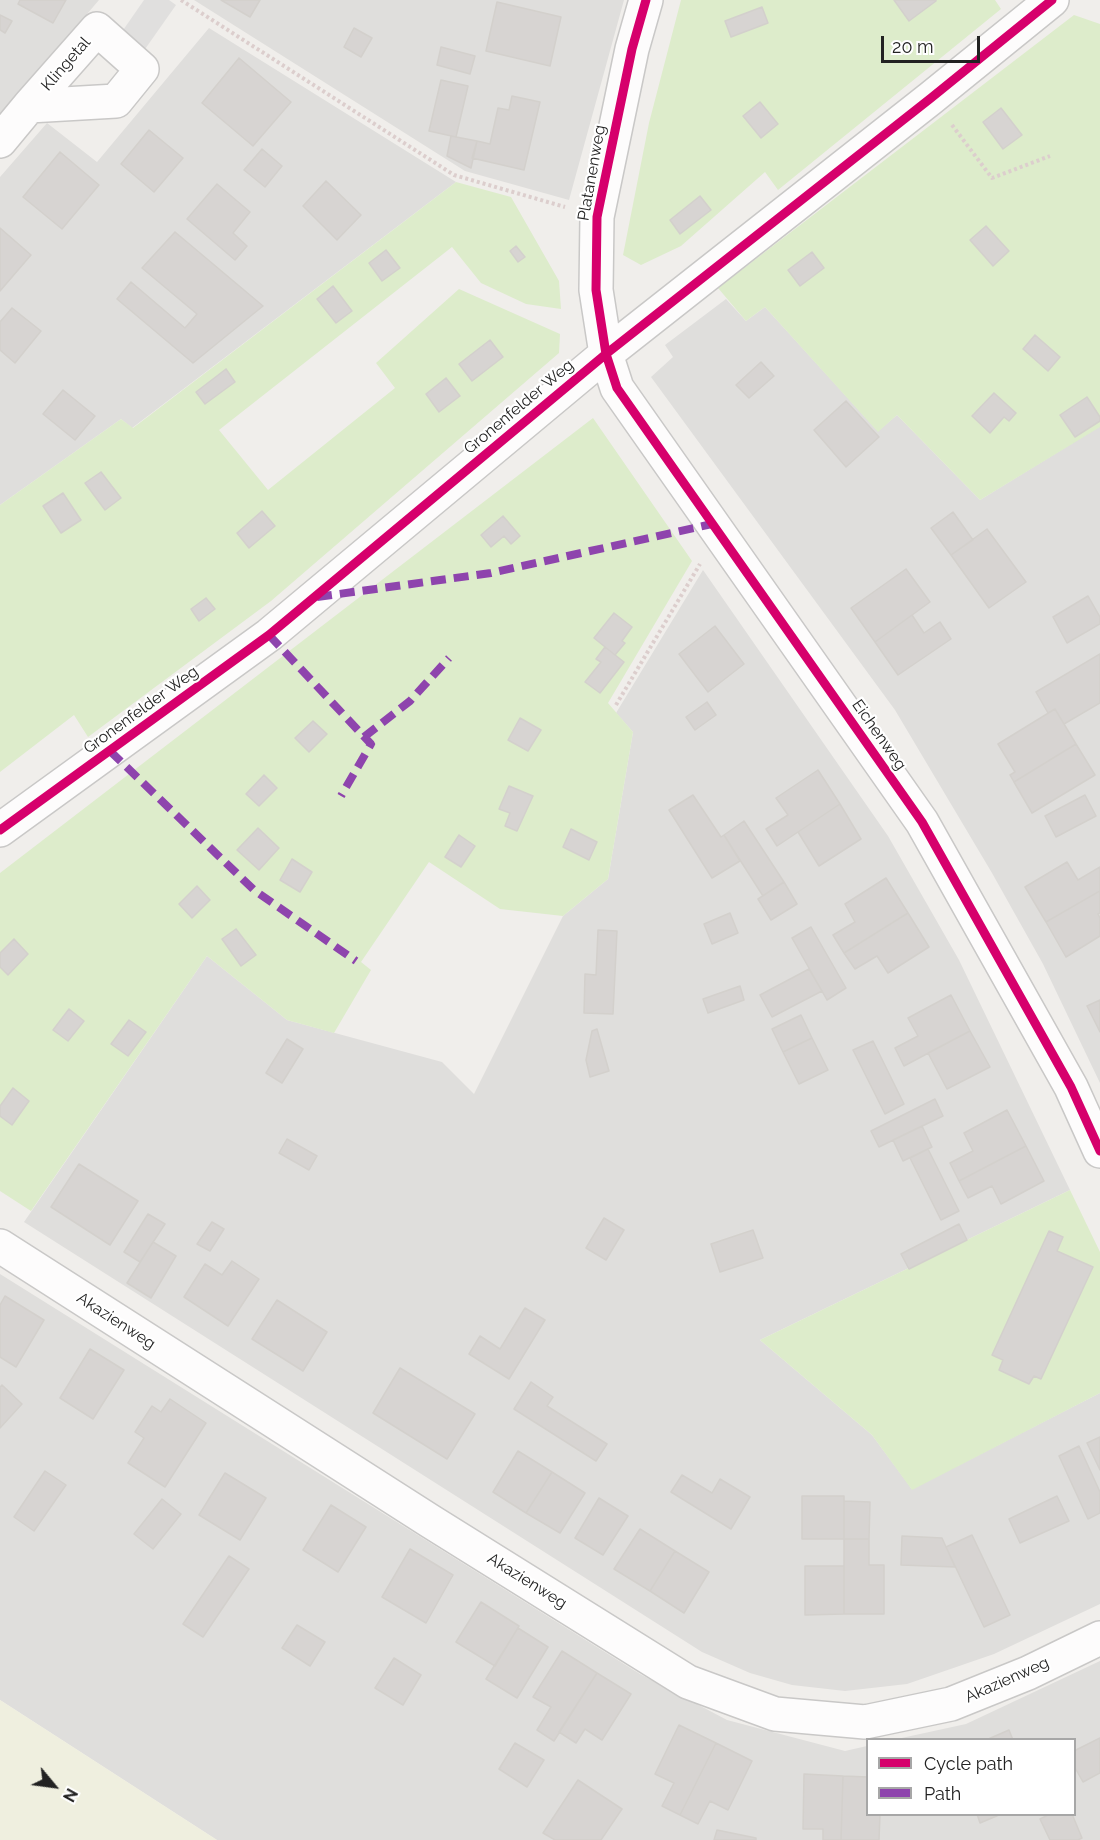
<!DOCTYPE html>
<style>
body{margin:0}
#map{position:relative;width:1100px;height:1840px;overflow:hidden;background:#f0eeeb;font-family:Raleway,sans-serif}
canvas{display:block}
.legend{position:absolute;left:866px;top:1738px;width:210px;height:78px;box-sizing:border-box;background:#fff;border:2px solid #a7a7a7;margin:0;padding:8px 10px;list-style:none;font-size:18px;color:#222}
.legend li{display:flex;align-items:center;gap:12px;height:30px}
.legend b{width:30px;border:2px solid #a7a7a7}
.north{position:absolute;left:24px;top:1756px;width:60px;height:60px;-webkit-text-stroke:4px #fff;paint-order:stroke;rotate:119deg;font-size:16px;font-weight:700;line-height:24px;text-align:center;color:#222}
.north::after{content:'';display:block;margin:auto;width:21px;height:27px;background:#222;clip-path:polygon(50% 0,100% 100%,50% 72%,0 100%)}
.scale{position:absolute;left:881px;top:36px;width:99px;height:27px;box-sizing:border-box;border:3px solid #222;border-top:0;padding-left:8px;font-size:18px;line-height:21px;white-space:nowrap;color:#222;-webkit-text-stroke:4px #fff;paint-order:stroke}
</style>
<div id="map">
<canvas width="1100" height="1840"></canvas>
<ul class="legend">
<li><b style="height:8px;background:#d6006c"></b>Cycle path</li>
<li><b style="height:8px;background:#8e44ad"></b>Path</li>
</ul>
<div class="north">N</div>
<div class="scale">20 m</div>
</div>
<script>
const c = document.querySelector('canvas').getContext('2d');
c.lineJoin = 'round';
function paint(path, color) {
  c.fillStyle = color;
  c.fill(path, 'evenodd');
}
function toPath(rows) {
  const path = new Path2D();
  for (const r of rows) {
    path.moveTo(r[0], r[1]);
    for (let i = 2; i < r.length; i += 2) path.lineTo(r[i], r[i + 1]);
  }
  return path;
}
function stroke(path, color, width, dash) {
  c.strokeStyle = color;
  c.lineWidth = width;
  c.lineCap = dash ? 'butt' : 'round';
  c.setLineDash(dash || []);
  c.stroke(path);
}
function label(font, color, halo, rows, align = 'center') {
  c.font = font + ' Raleway,sans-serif';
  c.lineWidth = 4.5;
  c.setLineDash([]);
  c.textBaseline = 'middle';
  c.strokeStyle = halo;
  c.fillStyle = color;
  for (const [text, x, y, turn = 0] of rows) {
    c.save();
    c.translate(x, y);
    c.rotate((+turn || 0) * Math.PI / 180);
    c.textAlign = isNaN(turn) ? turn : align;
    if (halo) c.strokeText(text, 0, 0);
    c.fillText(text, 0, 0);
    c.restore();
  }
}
paint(toPath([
 [0,0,99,0,0,116],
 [194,0,624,0,569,200,465,171],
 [209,28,456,182,132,428,121,419,0,505,0,177,47,123,97,162],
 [726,299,746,321,765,307,878,431,897,415,980,500,1100,426,1100,1083,1043,964,992,873,895,710,651,377,673,357,665,345],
 [703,570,888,836,959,960,1070,1190,760,1340,872,1435,912,1489,1100,1393,1100,1604,994,1654,907,1684,845,1691,792,1685,750,1673,702,1652,24,1222,207,956,287,1020,442,1062,474,1094,563,916,608,879,633,732,616,713],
 [0,1274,640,1674,727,1720,845,1751,867,1746,868,1814,1074,1814,1074,1740,897,1739,966,1724,1100,1661,1100,1840,217,1840,0,1700]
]), '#dfdedc');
paint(toPath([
 [0,1700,217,1840,0,1840]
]), '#efefdf');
paint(toPath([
 [681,0,995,0,1001,9,778,190,765,172,681,246,641,265,623,255,649,123],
 [1074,15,1100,24,1100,427,980,500,897,415,878,432,765,307,746,321,718,288],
 [456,182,511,197,559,281,561,309,526,304,481,283,452,247,219,430,268,490,395,388,376,363,459,289,560,334,559,353,271,601,88,737,74,715,0,772,0,505,121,419,133,428],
 [593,418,692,561,608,703,633,732,608,879,563,916,500,909,429,862,361,962,371,970,334,1033,287,1020,207,956,31,1211,0,1191,0,873],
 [1070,1190,1100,1252,1100,1393,912,1490,872,1435,760,1340]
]), '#ddeccb');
paint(toPath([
 [144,0,169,0,176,5,143,52,119,36]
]), '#e0dfde');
const building = toPath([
 [20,0,66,0,53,23,18,4,20,0],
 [221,0,260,0,250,17,221,0],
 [894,0,936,0,936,1,909,21,894,0],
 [497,2,561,17,550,66,486,51,497,2],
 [762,7,768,23,731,37,725,21,762,7],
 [0,15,12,21,5,33,0,30,0,15],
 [354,28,372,38,361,57,344,47,354,28],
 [441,47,475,56,470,74,437,65,441,47],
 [239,58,291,102,253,146,202,103,239,58],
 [441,80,468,86,456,137,429,131,441,80],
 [512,96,540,102,524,170,472,158,477,141,490,144,498,108,509,110,512,96],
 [760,102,778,124,761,138,743,116,760,102],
 [1001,108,1022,135,1003,149,983,122,1001,108],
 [149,130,183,158,154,192,121,164,149,130],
 [451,136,477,141,471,168,447,156,451,136],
 [262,149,282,166,265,187,244,170,262,149],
 [60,152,99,185,62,229,23,197,60,152],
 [326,181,361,215,337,240,303,206,326,181],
 [217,184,250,212,233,233,247,246,235,260,187,219,217,184],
 [700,196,711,210,680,234,670,220,700,196],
 [986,226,1009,251,993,266,970,240,986,226],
 [0,228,31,255,0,291,0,228],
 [175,232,263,306,193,363,117,299,131,282,185,328,197,314,142,268,175,232],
 [516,246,525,257,518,262,510,251,516,246],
 [386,250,400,268,382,281,369,263,386,250],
 [812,252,824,268,800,286,788,270,812,252],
 [333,286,352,311,336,323,317,299,333,286],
 [12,308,41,331,15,363,0,350,0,322,12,308],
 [1035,335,1060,357,1048,371,1023,349,1035,335],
 [490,340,503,357,472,381,459,364,490,340],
 [761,362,774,376,749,398,736,385,761,362],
 [226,369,235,382,205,404,196,392,226,369],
 [446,378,460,396,439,412,426,394,446,378],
 [63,390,95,416,75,440,43,414,63,390],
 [994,393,1016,413,1009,421,1004,417,990,433,972,416,994,393],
 [1087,397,1100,417,1100,421,1075,437,1060,415,1087,397],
 [846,401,879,437,846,467,814,430,846,401],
 [101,472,121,498,105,510,85,483,101,472],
 [63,493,81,520,61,533,43,506,63,493],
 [262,511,275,526,249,548,237,533,262,511],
 [953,512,973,540,951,555,931,528,953,512],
 [503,516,520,536,511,544,504,536,491,547,481,535,503,516],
 [987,529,1026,582,989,608,951,555,987,529],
 [906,569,930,602,875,642,851,608,906,569],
 [1088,596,1100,617,1100,624,1067,643,1053,617,1088,596],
 [206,598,215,609,199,621,191,609,206,598],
 [614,613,632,627,622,641,625,643,615,655,594,638,614,613],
 [912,615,924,633,940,622,951,639,898,675,875,642,912,615],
 [715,626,744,664,708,692,679,654,715,626],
 [605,647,624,662,600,693,585,682,601,662,596,659,605,647],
 [1100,654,1100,703,1064,724,1055,709,1048,713,1036,692,1100,654],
 [707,702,716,715,695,730,686,717,707,702],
 [1055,709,1076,744,1014,782,1010,775,1015,772,998,744,1055,709],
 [520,718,541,730,528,751,508,740,520,718],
 [313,721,327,734,309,752,295,738,313,721],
 [1076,744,1095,775,1032,813,1014,782,1076,744],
 [818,770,840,804,777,846,766,829,788,815,776,798,818,770],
 [264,775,277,788,259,806,246,794,264,775],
 [509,786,533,796,517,831,505,826,510,813,499,809,509,786],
 [693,795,721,837,724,835,740,861,712,878,669,810,693,795],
 [1085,795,1096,816,1056,837,1045,816,1085,795],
 [840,804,861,839,819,866,798,832,840,804],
 [744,821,784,882,763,896,724,835,744,821],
 [258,828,279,848,259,870,237,850,258,828],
 [571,829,597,842,589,860,563,847,571,829],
 [459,835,475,846,461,867,445,857,459,835],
 [292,859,312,872,300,892,280,880,292,859],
 [1067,862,1078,880,1100,867,1100,891,1046,922,1025,887,1067,862],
 [886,878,908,913,844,953,833,935,855,922,845,904,886,878],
 [784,882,797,904,771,920,758,899,784,882],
 [197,886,210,900,192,918,179,904,197,886],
 [1100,891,1100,913,1098,914,1100,918,1100,936,1066,957,1046,922,1100,891],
 [730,913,738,933,712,944,704,924,730,913],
 [908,913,929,947,888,973,877,956,855,969,844,953,908,913],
 [811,927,846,988,827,1000,792,938,811,927],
 [236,929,256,955,241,966,222,939,236,929],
 [598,930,617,931,613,1014,584,1013,585,974,596,975,598,930],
 [14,939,28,954,8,975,0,967,0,953,14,939],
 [809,969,822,991,772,1017,760,995,809,969],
 [740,986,744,1000,708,1013,703,999,740,986],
 [951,995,970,1031,904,1066,895,1048,918,1036,908,1018,951,995],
 [1100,1000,1100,1032,1087,1006,1100,1000],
 [69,1009,84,1021,68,1041,53,1030,69,1009],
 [801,1015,812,1038,783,1052,772,1029,801,1015],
 [129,1020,146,1032,128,1056,111,1044,129,1020],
 [597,1029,609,1071,590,1077,586,1060,592,1031,597,1029],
 [970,1031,990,1067,947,1089,928,1053,970,1031],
 [812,1038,828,1070,799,1084,783,1052,812,1038],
 [287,1039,303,1049,282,1083,266,1073,287,1039],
 [873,1041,904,1104,885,1114,853,1050,873,1041],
 [13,1088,29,1101,12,1125,0,1116,0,1106,13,1088],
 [935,1099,943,1116,879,1147,871,1131,935,1099],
 [1007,1110,1026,1146,959,1181,950,1163,973,1151,964,1133,1007,1110],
 [922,1126,932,1147,903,1161,893,1140,922,1126],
 [287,1139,317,1156,309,1170,279,1153,287,1139],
 [1026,1146,1044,1181,1001,1204,992,1186,968,1198,959,1181,1026,1146],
 [928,1149,959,1211,941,1220,910,1158,928,1149],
 [79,1164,138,1201,110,1245,51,1207,79,1164],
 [148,1214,165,1224,140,1262,124,1252,148,1214],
 [604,1218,624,1230,606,1260,586,1248,604,1218],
 [212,1222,224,1229,210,1251,197,1244,212,1222],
 [959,1224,967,1240,909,1269,901,1254,959,1224],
 [753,1230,763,1258,720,1272,711,1244,753,1230],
 [1049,1231,1063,1237,1057,1251,1093,1267,1041,1379,1034,1376,1029,1384,999,1370,1003,1360,992,1355,1049,1231],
 [153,1242,176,1256,151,1298,127,1283,153,1242],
 [232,1261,259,1279,228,1326,184,1297,205,1264,222,1275,232,1261],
 [5,1296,44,1320,16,1367,0,1357,0,1305,5,1296],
 [277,1300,327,1332,303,1371,252,1339,277,1300],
 [525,1308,545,1320,509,1379,469,1354,480,1336,500,1349,525,1308],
 [90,1349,124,1370,93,1419,60,1398,90,1349],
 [400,1368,475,1414,447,1459,373,1413,400,1368],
 [531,1382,553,1397,547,1406,607,1444,596,1461,514,1409,531,1382],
 [2,1385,22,1404,0,1428,0,1387,2,1385],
 [170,1399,206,1423,165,1487,128,1463,144,1438,135,1432,152,1406,161,1412,170,1399],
 [1100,1437,1100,1470,1087,1443,1100,1437],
 [1079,1446,1100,1492,1100,1513,1088,1519,1059,1456,1079,1446],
 [518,1451,552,1472,526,1513,493,1492,518,1451],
 [45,1471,66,1485,34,1531,14,1517,45,1471],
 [552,1472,585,1493,560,1533,526,1513,552,1472],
 [225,1473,266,1498,240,1540,199,1515,225,1473],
 [682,1475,712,1493,720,1479,750,1497,731,1529,671,1492,682,1475],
 [802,1496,844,1496,844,1539,802,1539,802,1496],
 [1057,1496,1069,1521,1020,1543,1009,1519,1057,1496],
 [599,1498,628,1516,603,1555,575,1538,599,1498],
 [162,1499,181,1514,153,1549,134,1534,162,1499],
 [844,1501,870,1502,869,1539,844,1539,844,1501],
 [331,1505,366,1527,338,1572,303,1550,331,1505],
 [640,1529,675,1551,650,1591,614,1569,640,1529],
 [972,1535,1010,1615,984,1627,946,1547,972,1535],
 [902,1536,942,1538,955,1567,901,1565,902,1536],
 [844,1539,869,1539,869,1565,884,1565,884,1614,844,1614,844,1539],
 [410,1549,453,1575,426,1623,382,1597,410,1549],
 [675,1551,709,1572,684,1613,650,1591,675,1551],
 [229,1556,249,1569,203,1637,183,1624,229,1556],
 [805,1566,844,1566,844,1614,805,1615,805,1566],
 [481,1602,519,1626,495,1666,456,1642,481,1602],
 [297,1625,325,1642,310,1666,282,1648,297,1625],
 [518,1628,548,1647,517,1698,486,1679,518,1628],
 [562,1651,597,1673,554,1741,537,1730,551,1707,533,1697,562,1651],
 [394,1658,421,1675,403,1705,375,1688,394,1658],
 [597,1673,631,1694,602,1740,585,1729,576,1743,559,1732,597,1673],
 [679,1725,716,1743,680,1815,662,1806,674,1783,655,1774,679,1725],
 [1009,1730,1013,1740,986,1740,1009,1730],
 [1100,1738,1100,1773,1083,1782,1074,1766,1074,1751,1100,1738],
 [515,1743,544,1760,527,1787,499,1769,515,1743],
 [716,1743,752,1761,728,1810,710,1801,698,1824,680,1815,716,1743],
 [804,1774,843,1776,841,1840,823,1840,823,1829,803,1829,804,1774],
 [843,1776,868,1777,868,1814,880,1814,879,1840,841,1840,843,1776],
 [578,1780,622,1809,601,1840,555,1840,543,1833,578,1780],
 [977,1814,999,1814,999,1815,980,1823,977,1814],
 [1050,1814,1072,1814,1082,1838,1078,1840,1050,1840,1040,1819,1050,1814],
 [717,1830,756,1838,756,1840,714,1840,717,1830]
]);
paint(building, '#d7d4d2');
stroke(building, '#d3d0cc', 1.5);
const minor = toPath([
 [646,0,632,49,597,217,596,290,606,354,617,388,922,822,1071,1087,1100,1151],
 [0,141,29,106,97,29,142,69,116,101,29,106],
 [0,830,269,635,606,354,931,98,1052,0],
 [0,1246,430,1521,688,1682,775,1714,865,1722,951,1704,1028,1673,1100,1638]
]);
stroke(minor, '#c9c8c7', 36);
stroke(toPath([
 [181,0,454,175,565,207],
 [952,125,992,178,1050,156],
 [616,705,700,564]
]), '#dccecd', 4, [3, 3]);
stroke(minor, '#fdfcfc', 33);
stroke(toPath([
 [317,597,491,573,712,524],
 [269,635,371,744,341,796],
 [364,737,410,701,449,658],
 [110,751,254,890,356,961]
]), '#8e44ad', 8, [15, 8]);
stroke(toPath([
 [646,0,632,49,597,217,596,290,606,354,617,388,922,822,1071,1087,1100,1151],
 [0,830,269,635,606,354,931,98,1052,0]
]), '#d6006c', 9);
label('16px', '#222', '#fff', [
 ["Klingetal",66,64,-49],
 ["Platanenweg",592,173,-80],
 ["Gronenfelder Weg",519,407,-40],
 ["Gronenfelder Weg",141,710,-36],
 ["Eichenweg",879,735,55],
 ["Akazienweg",116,1321,33],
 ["Akazienweg",527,1581,32],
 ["Akazienweg",1007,1680,-24]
]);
</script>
